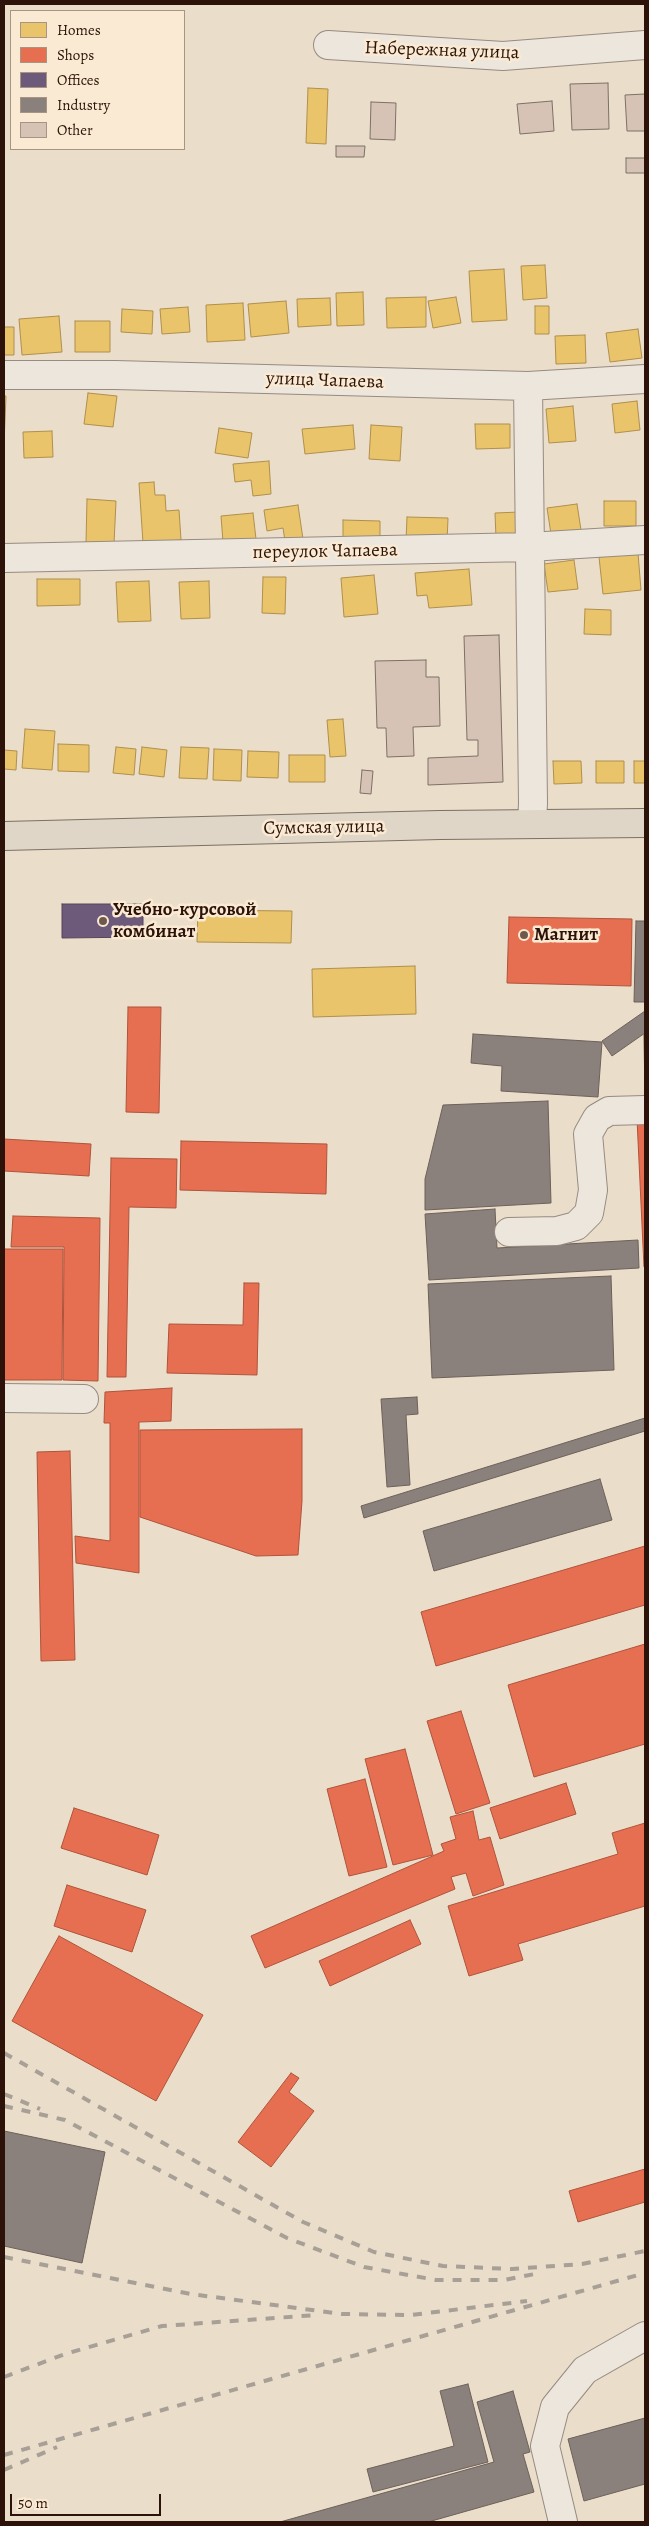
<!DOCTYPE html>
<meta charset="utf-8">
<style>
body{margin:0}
#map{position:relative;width:649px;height:2526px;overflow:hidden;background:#eaddca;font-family:Alegreya,serif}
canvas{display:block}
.frame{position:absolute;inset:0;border:5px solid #2c1208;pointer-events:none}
.legend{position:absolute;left:10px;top:10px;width:175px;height:140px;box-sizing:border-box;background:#faead3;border:1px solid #a89482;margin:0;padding:6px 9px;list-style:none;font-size:15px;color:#2c1208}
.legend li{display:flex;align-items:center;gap:10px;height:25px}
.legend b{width:25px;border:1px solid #a89482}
.scale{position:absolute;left:10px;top:2494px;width:151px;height:22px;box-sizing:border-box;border:2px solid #2c1208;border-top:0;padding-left:6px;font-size:15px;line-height:18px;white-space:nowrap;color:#2c1208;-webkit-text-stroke:4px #faead3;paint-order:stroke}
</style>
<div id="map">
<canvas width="649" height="2526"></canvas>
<div class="frame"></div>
<ul class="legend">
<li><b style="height:14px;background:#e9c46a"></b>Homes</li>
<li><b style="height:14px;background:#e76f51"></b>Shops</li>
<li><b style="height:14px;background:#6d597a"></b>Offices</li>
<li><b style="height:14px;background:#8a817c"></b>Industry</li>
<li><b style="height:14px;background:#d7c3b6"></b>Other</li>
</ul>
<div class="scale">50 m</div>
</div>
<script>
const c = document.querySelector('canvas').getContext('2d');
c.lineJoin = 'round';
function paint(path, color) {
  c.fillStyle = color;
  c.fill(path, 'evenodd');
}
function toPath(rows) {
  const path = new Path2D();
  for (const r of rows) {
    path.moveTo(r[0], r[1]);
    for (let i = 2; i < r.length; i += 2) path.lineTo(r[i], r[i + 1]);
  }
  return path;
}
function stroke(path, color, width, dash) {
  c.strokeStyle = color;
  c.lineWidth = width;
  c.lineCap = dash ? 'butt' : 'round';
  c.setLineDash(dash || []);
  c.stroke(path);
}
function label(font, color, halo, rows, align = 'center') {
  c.font = font + ' Alegreya,serif';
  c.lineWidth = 5;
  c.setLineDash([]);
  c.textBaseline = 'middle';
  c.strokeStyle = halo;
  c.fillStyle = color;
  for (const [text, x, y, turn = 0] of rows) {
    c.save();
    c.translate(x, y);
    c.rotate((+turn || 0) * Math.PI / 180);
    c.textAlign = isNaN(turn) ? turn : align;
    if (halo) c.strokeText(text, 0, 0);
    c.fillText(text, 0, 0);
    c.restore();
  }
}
const homes = toPath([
 [308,88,328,89,326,144,306,143,308,88],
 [545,265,547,298,523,300,521,266,545,265],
 [504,269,507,320,472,322,469,271,504,269],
 [363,292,364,325,337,326,336,293,363,292],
 [426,297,426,327,387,328,386,298,426,297],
 [456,297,461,323,433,328,428,301,456,297],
 [330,298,331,325,298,327,297,299,330,298],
 [286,301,289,333,251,337,248,304,286,301],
 [243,303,245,340,207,342,206,305,243,303],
 [535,306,549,306,549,334,535,334,535,306],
 [188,307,190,332,162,334,160,309,188,307],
 [122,309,153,311,152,334,121,332,122,309],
 [59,316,62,352,22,355,19,319,59,316],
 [75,321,110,321,110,352,75,352,75,321],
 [4,327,14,327,14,355,4,355,4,327],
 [638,329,642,358,610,362,606,333,638,329],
 [585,335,586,363,556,364,555,336,585,335],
 [88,393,117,396,113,427,84,424,88,393],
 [4,396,6,396,4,444,4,396],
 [637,401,640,430,615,433,612,404,637,401],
 [573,406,576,441,549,443,546,409,573,406],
 [475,424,510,424,510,448,476,449,475,424],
 [353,425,355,449,305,454,302,429,353,425],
 [371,425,402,427,400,461,369,459,371,425],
 [219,428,252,433,248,458,215,453,219,428],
 [52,431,53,457,24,458,23,432,52,431],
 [269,461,271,494,253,496,251,480,235,482,233,464,269,461],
 [154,482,155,495,165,495,166,511,179,510,181,540,143,543,139,483,154,482],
 [87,499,116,501,114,544,86,543,87,499],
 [604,501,636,501,636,526,604,526,604,501],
 [577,504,581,530,551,534,547,508,577,504],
 [298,505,303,539,285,541,283,528,267,531,264,510,298,505],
 [520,512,521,537,496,538,495,513,520,512],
 [253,513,256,539,223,542,221,516,253,513],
 [407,517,448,518,447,542,406,541,407,517],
 [343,520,380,521,380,542,343,541,343,520],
 [638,553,641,590,603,594,599,557,638,553],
 [574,560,578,589,548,592,544,564,574,560],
 [469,569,472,605,429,608,427,595,417,596,415,573,469,569],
 [374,575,378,614,344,617,341,578,374,575],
 [263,577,286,577,285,614,262,613,263,577],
 [37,579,80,579,80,605,37,606,37,579],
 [149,581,151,621,118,622,116,582,149,581],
 [209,581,210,618,181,619,179,582,209,581],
 [585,609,611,610,611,635,584,634,585,609],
 [343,719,346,756,330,757,327,720,343,719],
 [25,729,55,731,52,770,22,768,25,729],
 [58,744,89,745,89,772,58,771,58,744],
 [116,747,136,749,134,775,113,773,116,747],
 [142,747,167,750,164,777,139,774,142,747],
 [181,747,209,748,207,779,179,778,181,747],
 [214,749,242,750,241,781,213,780,214,749],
 [4,750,17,751,16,770,4,769,4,750],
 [248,751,279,752,278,778,247,777,248,751],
 [289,755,325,755,325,782,289,782,289,755],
 [553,761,581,761,582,783,554,784,553,761],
 [596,761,624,761,624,783,596,783,596,761],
 [634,761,645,761,645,783,634,783,634,761],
 [198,910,292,911,291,943,197,942,198,910],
 [415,966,416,1014,313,1017,312,969,415,966]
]);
paint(homes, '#e9c46a');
stroke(homes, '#b08f4d', 1);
const shops = toPath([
 [509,917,632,919,631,986,507,983,509,917],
 [128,1007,161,1007,159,1113,126,1112,128,1007],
 [645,1118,645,1267,644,1267,637,1119,645,1118],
 [4,1139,91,1144,89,1176,4,1171,4,1139],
 [181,1141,327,1144,326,1194,180,1190,181,1141],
 [111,1158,177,1159,176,1208,129,1207,126,1377,107,1377,111,1158],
 [13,1216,100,1218,98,1381,63,1380,64,1247,11,1247,13,1216],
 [4,1249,63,1249,62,1380,4,1380,4,1249],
 [244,1283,259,1283,257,1375,167,1373,169,1324,243,1325,244,1283],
 [172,1388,171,1421,139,1422,139,1573,76,1563,75,1536,110,1541,110,1423,104,1423,105,1392,172,1388],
 [302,1429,302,1501,298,1555,256,1556,140,1517,140,1430,302,1429],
 [70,1451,75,1660,41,1661,37,1452,70,1451],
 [645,1546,645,1605,436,1666,421,1612,645,1546],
 [645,1644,645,1744,534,1777,508,1685,645,1644],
 [461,1711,490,1803,456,1814,427,1721,461,1711],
 [405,1749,433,1855,393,1865,365,1759,405,1749],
 [365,1779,387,1867,349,1876,327,1789,365,1779],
 [566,1783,576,1814,500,1839,490,1808,566,1783],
 [74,1808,159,1835,147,1875,61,1848,74,1808],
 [473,1811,479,1840,490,1837,504,1885,473,1896,466,1873,451,1877,455,1889,265,1968,251,1936,444,1851,441,1844,456,1839,450,1817,473,1811],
 [645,1823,645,1906,518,1944,523,1960,469,1976,448,1906,618,1854,612,1833,645,1823],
 [67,1885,146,1910,132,1952,54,1926,67,1885],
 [410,1920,421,1944,330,1986,319,1961,410,1920],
 [59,1936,203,2015,156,2101,12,2021,59,1936],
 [291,2073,299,2078,289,2092,314,2111,271,2167,238,2142,291,2073],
 [645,2169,645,2202,578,2222,569,2191,645,2169]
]);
paint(shops, '#e76f51');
stroke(shops, '#af533b', 1);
const offices = toPath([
 [62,904,143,904,143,937,62,938,62,904]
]);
paint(offices, '#6d597a');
stroke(offices, '#5a4458', 1);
const industry = toPath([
 [636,921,645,921,645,1002,634,1002,636,921],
 [645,1011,645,1033,612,1056,602,1041,645,1011],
 [473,1034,602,1042,598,1097,501,1091,502,1066,471,1063,473,1034],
 [644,1035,645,1035,645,1098,644,1035],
 [548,1101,551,1203,425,1210,425,1179,443,1105,548,1101],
 [495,1209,497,1248,638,1240,639,1268,429,1280,425,1214,495,1209],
 [611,1276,614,1370,432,1378,428,1284,611,1276],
 [417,1397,418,1414,406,1415,410,1485,387,1487,381,1399,417,1397],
 [645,1418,645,1431,364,1518,361,1506,645,1418],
 [600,1479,612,1520,434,1571,423,1531,600,1479],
 [4,2131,105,2152,82,2263,4,2246,4,2131],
 [468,2384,488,2462,373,2492,367,2469,454,2446,440,2391,468,2384],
 [513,2391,530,2452,523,2454,534,2492,428,2522,280,2522,494,2462,477,2402,513,2391],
 [645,2418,645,2484,584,2501,568,2439,645,2418]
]);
paint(industry, '#8a817c');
stroke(industry, '#6e6059', 1);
const building = toPath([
 [608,83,609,129,572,130,570,84,608,83],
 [645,94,645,131,627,131,625,95,645,94],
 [552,101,554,131,520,134,517,104,552,101],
 [371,102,396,103,395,140,370,139,371,102],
 [336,146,365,146,364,157,336,157,336,146],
 [626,158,645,158,645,173,626,173,626,158],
 [499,635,503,782,428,785,428,758,478,756,478,740,467,740,464,636,499,635],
 [426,660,426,677,439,677,440,726,413,727,414,756,387,757,386,728,377,728,375,661,426,660],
 [362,770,373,771,371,794,360,793,362,770]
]);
paint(building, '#d7c3b6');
stroke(building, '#7b7066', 1);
const minor = toPath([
 [328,45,503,56,645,45],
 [4,375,115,375,528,386,645,379],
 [528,386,533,803,532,824],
 [4,558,529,547,645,540],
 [509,1232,557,1231,576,1226,589,1213,593,1190,588,1134,597,1118,609,1111,645,1110],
 [4,1398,84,1399],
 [563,2522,545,2446,555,2407,585,2370,645,2336]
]);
const major = toPath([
 [4,836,440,825,645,823]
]);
stroke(minor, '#968b80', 30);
stroke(major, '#7b7066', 30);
stroke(minor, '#ede6dd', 28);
stroke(major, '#e0d6c7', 28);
stroke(toPath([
 [4,2053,303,2222,374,2252,443,2266,512,2269,582,2264,645,2251],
 [4,2094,40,2109],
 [4,2106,65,2120,287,2238,364,2267,436,2280,504,2280,540,2273],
 [4,2257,191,2294,342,2314,411,2315,527,2301],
 [4,2377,65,2354,162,2326,317,2315],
 [4,2455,645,2273],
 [4,2470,57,2447]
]), '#a8a097', 4, [9, 9]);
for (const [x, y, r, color] of [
 [103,921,5,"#6e594c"],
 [524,935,5,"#6e594c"]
]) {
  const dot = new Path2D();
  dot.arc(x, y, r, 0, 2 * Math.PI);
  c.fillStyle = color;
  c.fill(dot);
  stroke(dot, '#faead3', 2);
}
label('19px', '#2c1208', '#faead3', [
 ["Набережная улица",442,51,2],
 ["улица Чапаева",325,381,2],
 ["переулок Чапаева",325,552,-1],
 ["Сумская улица",324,828,-1]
]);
label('bold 19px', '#2c1208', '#faead3', [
 ["Учебно-курсовой",113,910],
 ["комбинат",113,932],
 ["Магнит",534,935]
], 'left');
</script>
